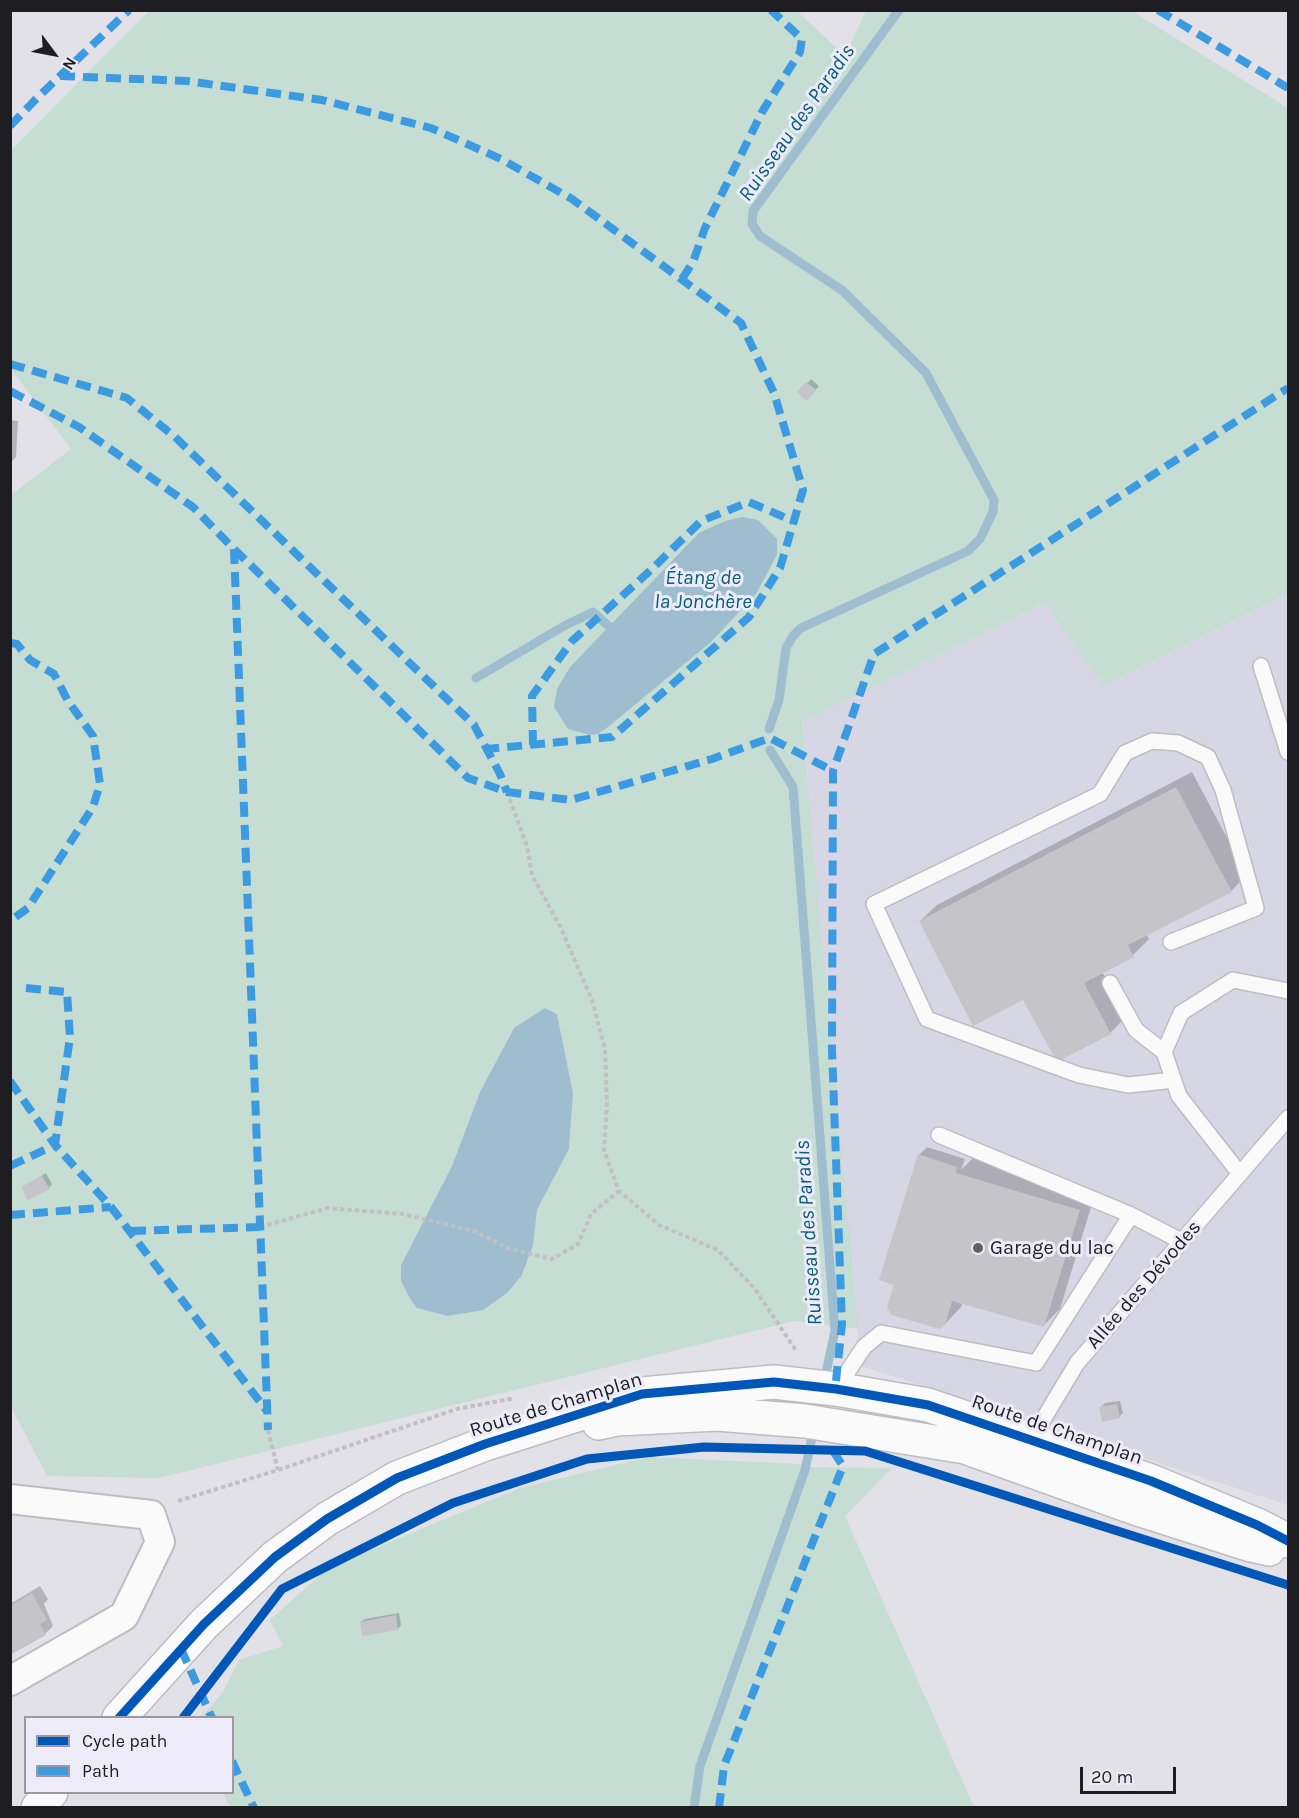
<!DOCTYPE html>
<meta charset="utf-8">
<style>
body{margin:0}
#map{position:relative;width:1299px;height:1818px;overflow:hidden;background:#e1e1e7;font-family:Karla,sans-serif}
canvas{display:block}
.frame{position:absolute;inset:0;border:12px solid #1e1d21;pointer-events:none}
.legend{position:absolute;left:24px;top:1716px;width:210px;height:78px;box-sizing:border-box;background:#ecebf7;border:2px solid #9a99a1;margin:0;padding:8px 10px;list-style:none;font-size:18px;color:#1e1d21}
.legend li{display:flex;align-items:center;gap:12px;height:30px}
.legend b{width:30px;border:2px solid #9a99a1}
.north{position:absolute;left:24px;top:24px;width:60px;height:60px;-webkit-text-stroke:4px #ecebf7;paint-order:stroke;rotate:122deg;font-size:16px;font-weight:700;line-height:24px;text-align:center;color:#1e1d21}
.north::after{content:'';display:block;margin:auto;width:21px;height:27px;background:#1e1d21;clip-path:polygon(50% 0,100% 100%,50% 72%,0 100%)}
.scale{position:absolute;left:1080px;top:1767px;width:96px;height:27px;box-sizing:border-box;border:3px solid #1e1d21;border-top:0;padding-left:8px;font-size:18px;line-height:21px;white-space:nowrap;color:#1e1d21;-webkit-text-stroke:4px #ecebf7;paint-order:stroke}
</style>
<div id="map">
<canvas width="1299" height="1818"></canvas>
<div class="frame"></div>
<ul class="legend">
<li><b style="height:8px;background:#0057b8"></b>Cycle path</li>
<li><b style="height:8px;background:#3c9be0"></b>Path</li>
</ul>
<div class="north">N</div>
<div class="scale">20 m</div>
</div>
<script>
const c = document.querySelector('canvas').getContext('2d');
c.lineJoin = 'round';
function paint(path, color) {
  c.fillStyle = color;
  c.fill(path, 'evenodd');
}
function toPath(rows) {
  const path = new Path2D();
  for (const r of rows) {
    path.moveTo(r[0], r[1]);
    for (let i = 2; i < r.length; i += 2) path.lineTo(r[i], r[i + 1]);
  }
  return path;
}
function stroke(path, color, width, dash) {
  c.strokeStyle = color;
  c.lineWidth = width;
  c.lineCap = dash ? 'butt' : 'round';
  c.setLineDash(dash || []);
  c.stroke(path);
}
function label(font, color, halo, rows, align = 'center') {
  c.font = font + ' Karla,sans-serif';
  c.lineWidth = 6;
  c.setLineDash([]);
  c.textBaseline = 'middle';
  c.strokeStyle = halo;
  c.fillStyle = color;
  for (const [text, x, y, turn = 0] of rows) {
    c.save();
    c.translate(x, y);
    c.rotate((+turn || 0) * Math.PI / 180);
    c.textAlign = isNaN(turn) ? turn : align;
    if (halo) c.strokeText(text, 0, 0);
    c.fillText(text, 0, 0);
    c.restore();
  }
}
paint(toPath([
 [1288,593,1288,1505,861,1366,802,722,1046,603,1103,686]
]), '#d7d6e4');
paint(toPath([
 [149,11,797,11,845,56,866,11,1132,11,1288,108,1288,593,1103,686,1045,603,802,722,858,1329,794,1321,159,1478,47,1476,11,1407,11,495,71,449,11,369,11,150],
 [777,554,756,594,711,642,598,734,570,667,601,637],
 [546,1008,557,1014,573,1092,569,1149,537,1210,533,1245,522,1275,447,1316,417,1308,401,1265,452,1166,480,1092,514,1028],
 [649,1457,801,1464,801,1467,892,1468,845,1516,974,1807,230,1807,223,1793,232,1792,232,1718,201,1718,223,1692,239,1660,283,1646,270,1620,328,1568,520,1488]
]), '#c6ddd3');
paint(toPath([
 [742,517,758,520,777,539,777,555,756,594,711,642,608,727,598,734,590,735,568,729,554,707,557,689,570,667,699,533,725,521],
 [545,1008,557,1014,573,1093,569,1149,537,1210,533,1245,522,1275,507,1293,483,1310,447,1316,417,1308,411,1300,401,1281,401,1265,452,1166,480,1092,514,1028]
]), '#9ebdce');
paint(toPath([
 [811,379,819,386,807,399,799,392],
 [10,420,18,421,16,457,10,463],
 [1192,772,1247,875,1231,891,1146,934,1149,939,1133,955,1102,972,1126,1017,1110,1033,1023,998,920,921,937,905],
 [927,1147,965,1159,961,1170,973,1158,1095,1194,1060,1309,1044,1325,963,1302,961,1307,945,1324,896,1284,919,1155],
 [46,1173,52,1184,49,1188,22,1188],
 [1120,1401,1123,1413,1119,1417,1101,1407,1105,1403],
 [40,1586,48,1599,44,1604,53,1626,45,1634,10,1654,10,1604],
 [399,1613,401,1625,398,1629,361,1622,365,1619]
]), '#0003');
stroke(toPath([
 [476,678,564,626,593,612,617,634],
 [769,729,779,700,786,648,793,636,801,628,968,551,980,539,993,512,994,500,926,373,843,291,760,236,752,224,753,211,899,10],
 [694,1808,700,1766,805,1470,835,1331,793,787,770,750]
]), '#9ebdce', 9);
paint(toPath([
 [806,382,816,390,807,401,797,392],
 [1176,787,1232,892,1128,945,1134,957,1084,983,1111,1034,1057,1062,1023,1000,973,1026,919,921],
 [918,1154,957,1167,956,1173,1080,1210,1044,1327,952,1301,945,1325,940,1329,891,1315,887,1307,894,1285,879,1280],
 [42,1176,50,1189,28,1200,21,1187],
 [1117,1404,1120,1418,1102,1422,1099,1407],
 [32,1593,47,1620,40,1624,46,1635,10,1655,10,1606],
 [396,1615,398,1630,362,1636,360,1622]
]), '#c4c4c9');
const lane = toPath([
 [1261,666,1288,752],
 [1171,942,1256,908,1223,790,1208,757,1178,743,1152,741,1125,753,1100,794,874,904,927,1019,1079,1075,1128,1085,1174,1080],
 [1110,983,1136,1030,1164,1052],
 [939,1135,1131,1215,1181,1241],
 [1240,1174,1179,1096,1164,1052,1181,1013,1233,980,1288,991],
 [836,1389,864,1347,881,1333,1036,1363,1131,1215],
 [1029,1443,1077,1363,1288,1118]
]);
const street = toPath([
 [10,1499,151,1515,160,1542,124,1616,10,1681]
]);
const secondary = toPath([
 [599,1423,617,1419,717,1414,805,1421,965,1447,1135,1508,1251,1545,1269,1549],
 [119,1718,204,1624,275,1557,327,1519,397,1478,485,1444,642,1394,774,1382,836,1389,928,1405,1151,1481,1257,1525,1288,1541],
 [38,1808,51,1792]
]);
stroke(lane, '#bdbdc1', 18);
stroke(street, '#bdbdc1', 32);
stroke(secondary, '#bdbdc1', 36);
stroke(toPath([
 [507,792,527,846,532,875,560,926,592,1000,605,1049,607,1104,604,1150,619,1191,659,1225,718,1250,755,1289,797,1352],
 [260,1227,328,1208,403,1214,474,1231,510,1249,552,1259,578,1244,591,1214,619,1191],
 [268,1430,278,1470],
 [178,1501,278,1470,457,1409,515,1398]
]), '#c1c0c2', 4, [4.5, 3]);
stroke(lane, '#fafafb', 15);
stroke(street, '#fafafb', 28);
stroke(secondary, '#fafafb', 33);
stroke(toPath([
 [1158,10,1288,88],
 [60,76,187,81,322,100,431,128,501,159,572,199,741,323,774,393,803,490,780,568,749,617,612,737,487,749],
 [10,126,37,98,129,10],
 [682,279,693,262,705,228,762,112,800,52,802,39,771,10],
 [10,364,127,398,175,437,474,725,500,774,507,792],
 [10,391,79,427,193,507,234,549,468,778,507,792,571,800,712,759,770,738,833,771],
 [234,549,268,1430],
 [10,643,17,644,30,660,54,674,68,701,93,736,100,784,93,807,28,908,10,921],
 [533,745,532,696,572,641,651,570,701,521,749,502,793,521],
 [10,1081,55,1145,111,1207,267,1411],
 [10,1166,55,1145,70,1037,67,992,26,988],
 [10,1215,111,1207],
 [131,1231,260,1227],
 [836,1381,842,1324,832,1050,833,771,874,654,1288,388],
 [181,1649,212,1718],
 [232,1761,254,1808],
 [719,1808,724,1766,843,1466,833,1451]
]), '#3c9be0', 8, [15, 8]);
stroke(toPath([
 [119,1718,204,1624,275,1557,327,1519,397,1478,485,1444,642,1394,774,1382,836,1389,928,1405,1151,1481,1257,1525,1288,1541],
 [183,1718,282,1589,453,1503,587,1459,704,1447,865,1451,1288,1585]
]), '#0057b8', 9);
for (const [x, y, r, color] of [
 [978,1248,6,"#626266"]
]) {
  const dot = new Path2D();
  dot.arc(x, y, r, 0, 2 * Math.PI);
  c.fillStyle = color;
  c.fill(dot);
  stroke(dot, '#ecebf7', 2);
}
label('20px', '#1e1d21', '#ecebf7', [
 ["Garage du lac",990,1248]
], 'left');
label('20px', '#1e1d21', '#ecebf7', [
 ["Allée des Dévodes",1144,1285,-49],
 ["Route de Champlan",556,1405,-17],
 ["Route de Champlan",1057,1430,19]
]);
label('italic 21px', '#045d7b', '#ecebf7', [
 ["Ruisseau des Paradis",797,123,-55],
 ["Étang de",703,578],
 ["la Jonchère",703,602],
 ["Ruisseau des Paradis",809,1233,-94]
]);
</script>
